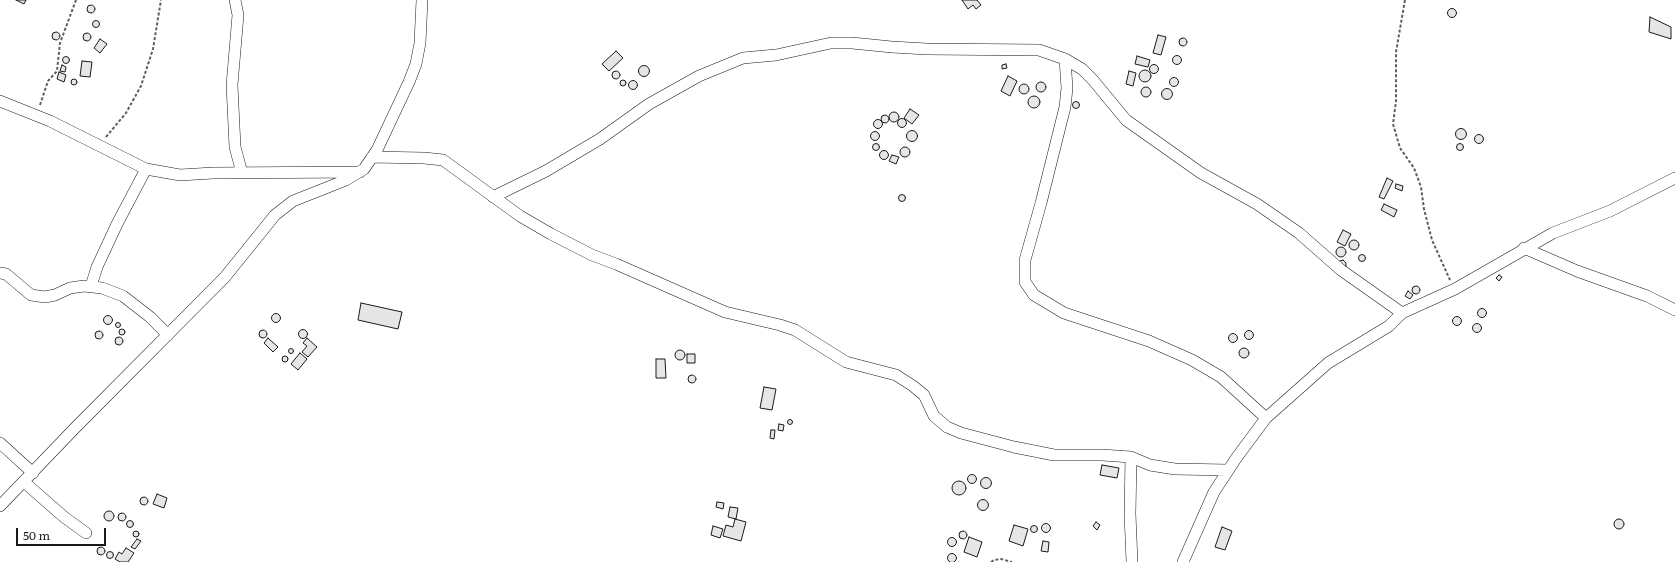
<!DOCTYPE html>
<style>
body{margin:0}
#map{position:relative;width:1675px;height:562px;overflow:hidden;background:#fff;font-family:Literata,serif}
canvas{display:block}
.scale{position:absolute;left:16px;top:528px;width:90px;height:18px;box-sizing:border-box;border:2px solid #1a1a1a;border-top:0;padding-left:5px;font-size:12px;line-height:14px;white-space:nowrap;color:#1a1a1a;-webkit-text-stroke:3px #fff;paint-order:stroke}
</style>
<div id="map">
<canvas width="1675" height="562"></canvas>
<div class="scale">50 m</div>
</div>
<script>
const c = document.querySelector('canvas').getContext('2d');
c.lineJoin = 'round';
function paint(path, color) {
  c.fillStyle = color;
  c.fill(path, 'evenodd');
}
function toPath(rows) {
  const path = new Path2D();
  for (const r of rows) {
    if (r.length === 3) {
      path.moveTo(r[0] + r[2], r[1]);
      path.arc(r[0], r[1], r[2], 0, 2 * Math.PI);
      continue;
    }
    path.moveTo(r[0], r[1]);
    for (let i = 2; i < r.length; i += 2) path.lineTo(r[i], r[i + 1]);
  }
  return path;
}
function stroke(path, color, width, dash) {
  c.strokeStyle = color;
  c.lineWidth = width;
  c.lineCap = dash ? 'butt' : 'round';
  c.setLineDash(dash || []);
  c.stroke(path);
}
const building = toPath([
 [16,0,26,0,24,4,16,0],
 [962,0,977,0,981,5,976,9,973,5,968,9,962,0],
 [91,9,4],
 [1452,13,4.5],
 [1650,17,1671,27,1671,39,1649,32,1650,17],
 [96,24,3.5],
 [56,36,4],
 [87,37,4],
 [1158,35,1166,37,1161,55,1153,53,1158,35],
 [1183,42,4],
 [100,39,107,44,100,53,94,48,100,39],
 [616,51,623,58,609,71,602,64,616,51],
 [1177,60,4.5],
 [1137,56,1150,60,1148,67,1135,64,1137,56],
 [66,60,3.5],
 [82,61,92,62,90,77,80,76,82,61],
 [1006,64,1007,68,1002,69,1002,65,1006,64],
 [1154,69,4.5],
 [62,65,66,67,65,72,60,71,62,65],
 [644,71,5.5],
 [1145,76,6],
 [1129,71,1136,73,1133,86,1126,84,1129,71],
 [616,75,4],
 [59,72,66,75,64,82,57,79,59,72],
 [1008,76,1017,81,1010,96,1001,91,1008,76],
 [1174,82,4.5],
 [74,82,3],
 [623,83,3],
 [633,85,4.5],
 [1041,87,5],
 [1024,89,5],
 [1146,92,5],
 [1167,94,5.5],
 [1034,102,6],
 [1076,105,3.5],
 [910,109,919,115,912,124,904,118,910,109],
 [894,117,5],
 [885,119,4],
 [902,123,4.5],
 [878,124,4.5],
 [1461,134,5.5],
 [912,136,5.5],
 [875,136,4.5],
 [1479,139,4.5],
 [876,147,3.5],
 [1460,147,3.5],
 [905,152,5],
 [884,155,4.5],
 [892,155,899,157,896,164,889,161,892,155],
 [1387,178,1393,181,1384,199,1379,197,1387,178],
 [1396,184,1403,186,1402,191,1395,188,1396,184],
 [902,198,3.5],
 [1384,204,1397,210,1394,217,1381,210,1384,204],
 [1343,230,1351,234,1345,246,1337,242,1343,230],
 [1354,245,5],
 [1341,252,5],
 [1362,258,3.5],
 [1343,260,1346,263,1346,267,1337,262,1343,260],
 [1499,275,1502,277,1499,281,1496,278,1499,275],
 [1416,290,4],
 [1408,291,1413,295,1410,299,1405,296,1408,291],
 [361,303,402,312,398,329,358,320,361,303],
 [1482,313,4.5],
 [276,318,4.5],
 [108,320,4.5],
 [1457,321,4.5],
 [118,325,2.5],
 [1477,328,4.5],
 [122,332,3],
 [303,334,4.5],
 [263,334,4],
 [1249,335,4.5],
 [99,335,4],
 [1233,338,4.5],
 [119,341,4],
 [268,338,278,347,273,352,264,343,268,338],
 [307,338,317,347,308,357,302,352,307,346,303,343,307,338],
 [1244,353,5],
 [291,351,2.5],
 [680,355,5],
 [300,353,307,359,298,370,291,364,300,353],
 [687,354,695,354,695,363,687,363,687,354],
 [285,359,3],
 [656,359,665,359,666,378,656,378,656,359],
 [692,379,4],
 [764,387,776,389,772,410,760,408,764,387],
 [790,422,2.5],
 [779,424,784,425,783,431,778,430,779,424],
 [771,430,775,430,774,439,770,438,771,430],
 [1102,465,1119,468,1117,478,1100,475,1102,465],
 [972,479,4.5],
 [986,483,5.5],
 [959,488,7],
 [157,494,167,498,164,508,153,504,157,494],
 [144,501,4],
 [983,505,5.5],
 [717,502,724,503,723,509,716,507,717,502],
 [730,507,738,508,736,519,728,517,730,507],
 [109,516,5],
 [122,517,4],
 [1619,524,5],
 [735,519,746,522,741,541,723,536,726,525,733,527,735,519],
 [130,524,3.5],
 [1096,522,1100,525,1097,530,1093,526,1096,522],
 [1046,528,4.5],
 [1014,525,1028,529,1023,546,1009,541,1014,525],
 [1034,529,3.5],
 [713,526,723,529,720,538,711,535,713,526],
 [1222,527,1232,531,1225,550,1215,547,1222,527],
 [963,535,4],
 [136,534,3],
 [969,537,982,542,977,557,964,552,969,537],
 [952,542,4.5],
 [137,539,141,541,135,549,131,547,137,539],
 [1043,541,1049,542,1048,552,1041,551,1043,541],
 [101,551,4],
 [126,548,134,553,128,562,120,562,115,559,119,552,122,554,126,548],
 [110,555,3.5],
 [952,558,4.5]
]);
paint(building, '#e6e6e6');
stroke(building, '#1a1a1a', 1);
const street = toPath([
 [235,0,238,15,232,85,235,147,242,173],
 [1065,59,1067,88,1065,107,1041,203,1025,260,1025,282,1034,295,1064,313,1149,341,1192,360,1221,377,1266,418],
 [0,101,50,121,146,169,180,175,213,173,360,172],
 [372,157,424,158,443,160,520,216,551,234,592,255,616,264,725,312,780,325,795,330,846,362,896,375,913,386,924,395,934,416,947,427,961,433,1014,447,1054,455,1102,455,1131,457,1150,465,1175,469,1228,470],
 [493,197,546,171,600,139,649,104,699,76,743,58,776,55,831,43,852,43,892,47,927,49,1039,50,1065,59,1082,69,1093,80,1126,120,1201,173,1257,204,1299,233,1341,270,1402,313],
 [1524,248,1577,271,1647,296,1675,310],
 [0,273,6,274,31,295,45,297,55,295,70,288,84,286,102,288,123,296,150,317,168,335],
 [91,286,97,267,117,224,146,169],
 [0,443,33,473],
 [1131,457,1130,514,1132,562],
 [24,482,64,517,86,533],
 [0,506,74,429,225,277,275,215,293,201,346,180,364,169,377,150,409,82,416,64,420,43,422,0],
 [1183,562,1214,492,1237,457,1266,418,1328,363,1389,326,1402,313,1455,289,1553,233,1610,211,1675,178]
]);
stroke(street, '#1a1a1a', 12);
stroke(toPath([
 [1405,0,1396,52,1396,101,1393,124,1400,148,1414,168,1421,187,1424,209,1432,240,1450,280],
 [40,105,48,81,57,71,60,43,76,0],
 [106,137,126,113,141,86,153,49,161,0],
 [991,562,994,560,1001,559,1012,562]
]), '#5f5f5f', 2, [3, 2]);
stroke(street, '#fff', 11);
</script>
